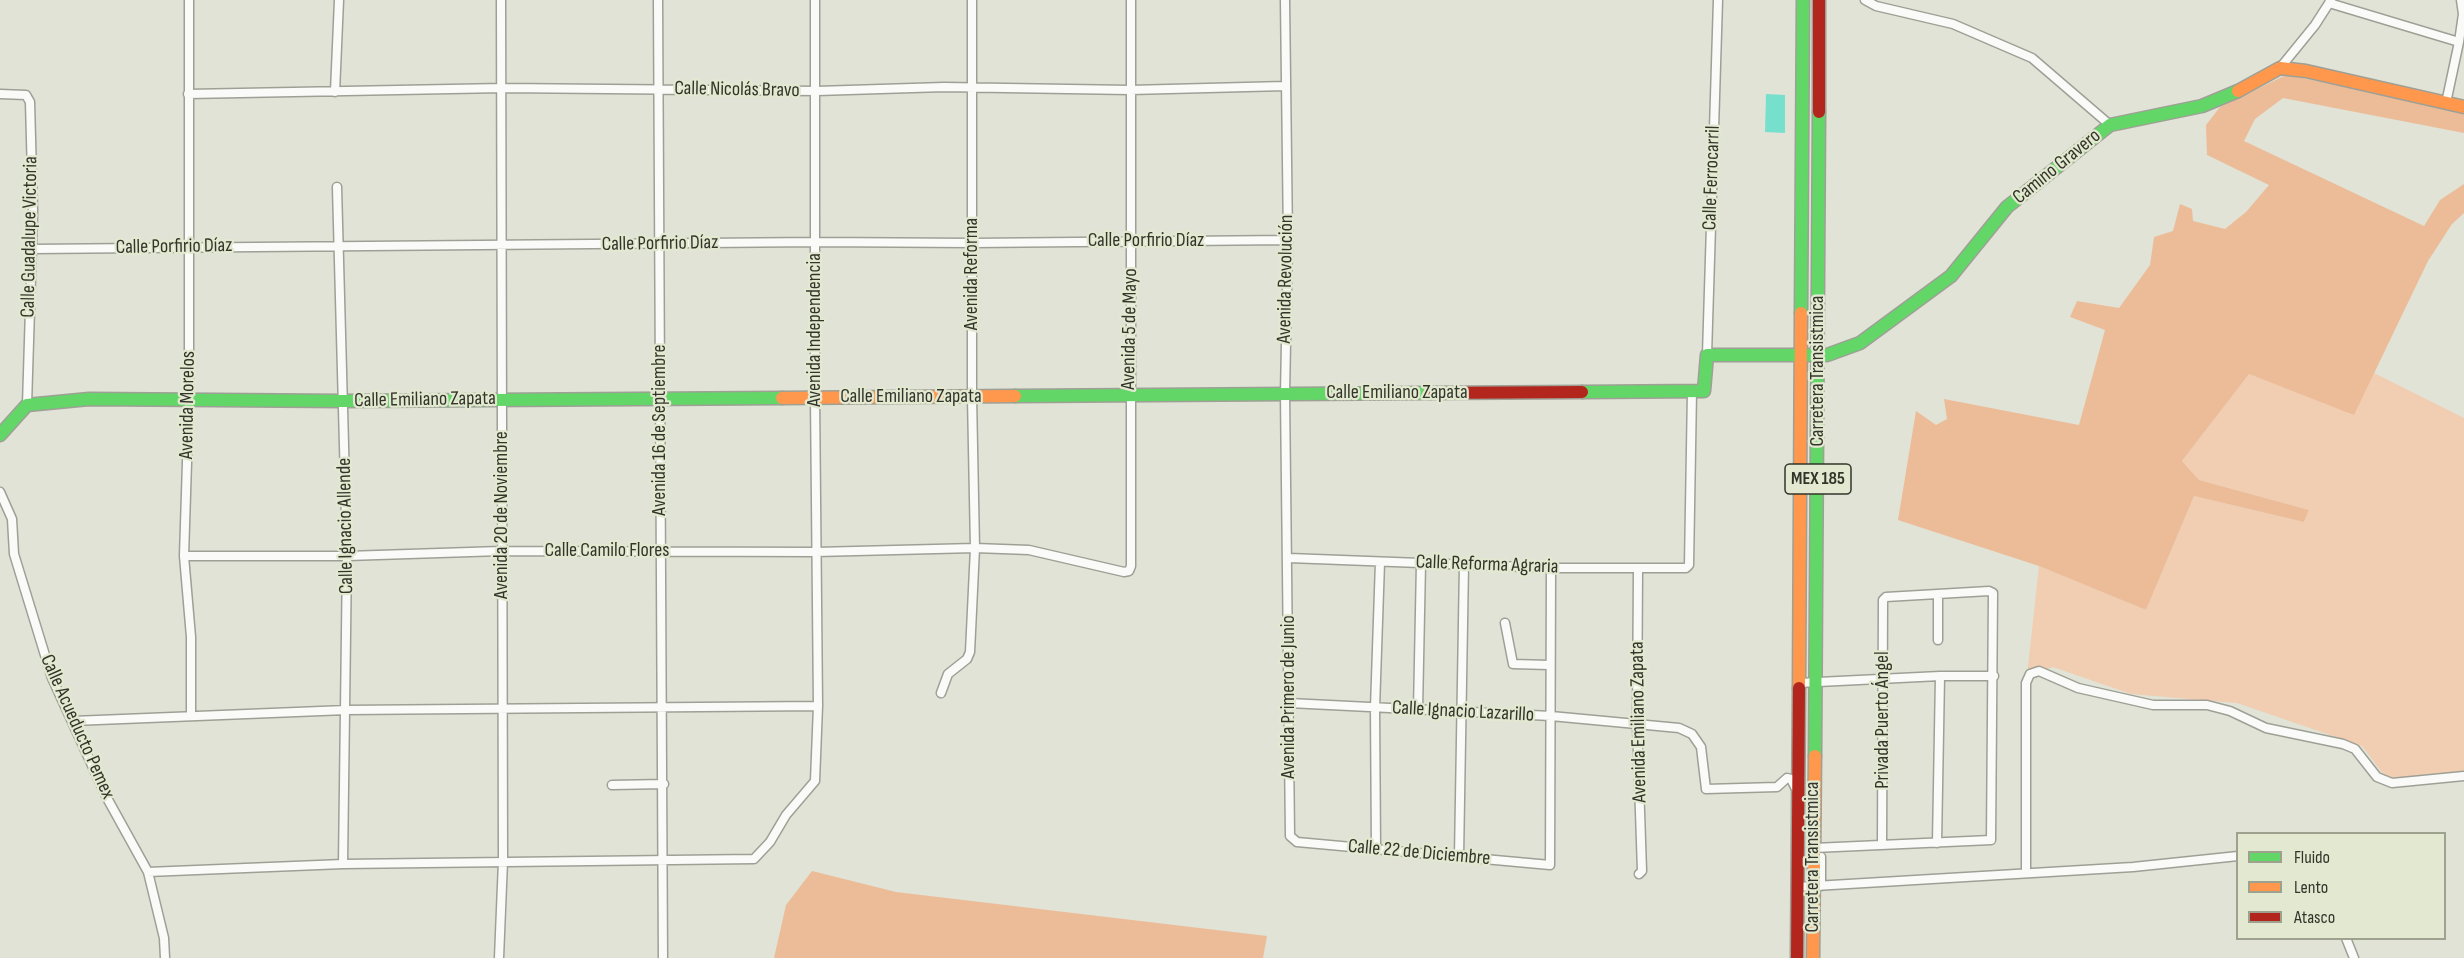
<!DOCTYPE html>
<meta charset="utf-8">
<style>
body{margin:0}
#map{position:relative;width:2464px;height:958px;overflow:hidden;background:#e0e3d6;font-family:"Sofia Sans Condensed",sans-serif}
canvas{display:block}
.legend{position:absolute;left:2236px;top:832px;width:210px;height:108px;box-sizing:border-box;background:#e3e9d0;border:2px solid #9da18e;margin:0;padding:8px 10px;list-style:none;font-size:18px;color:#33352b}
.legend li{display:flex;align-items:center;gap:12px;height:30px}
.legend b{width:30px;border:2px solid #9da18e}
</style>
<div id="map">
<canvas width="2464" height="958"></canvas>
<ul class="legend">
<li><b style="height:8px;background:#63d668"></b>Fluido</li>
<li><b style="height:8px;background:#ff974d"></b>Lento</li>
<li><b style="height:8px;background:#b3261e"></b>Atasco</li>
</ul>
</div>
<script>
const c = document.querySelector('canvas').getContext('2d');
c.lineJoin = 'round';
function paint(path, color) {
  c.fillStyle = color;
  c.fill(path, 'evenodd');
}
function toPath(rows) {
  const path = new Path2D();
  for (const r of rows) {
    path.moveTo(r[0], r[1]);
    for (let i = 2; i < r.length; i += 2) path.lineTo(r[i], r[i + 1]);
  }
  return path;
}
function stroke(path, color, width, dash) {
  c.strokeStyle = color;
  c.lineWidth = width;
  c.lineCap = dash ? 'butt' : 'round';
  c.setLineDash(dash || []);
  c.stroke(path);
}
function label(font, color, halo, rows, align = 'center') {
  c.font = font + ' "Sofia Sans Condensed",sans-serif';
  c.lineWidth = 4.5;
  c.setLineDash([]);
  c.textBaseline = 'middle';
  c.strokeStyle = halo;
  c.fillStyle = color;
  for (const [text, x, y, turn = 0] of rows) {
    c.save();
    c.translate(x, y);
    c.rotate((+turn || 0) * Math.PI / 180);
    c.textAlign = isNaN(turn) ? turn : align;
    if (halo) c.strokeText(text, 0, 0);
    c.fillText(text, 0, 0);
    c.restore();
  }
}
paint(toPath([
 [2374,373,2464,418,2464,772,2415,781,2387,779,2362,746,2237,703,2131,694,2053,667,2027,676,2039,566,2146,610,2194,496,2304,522,2309,510,2199,480,2182,461,2249,374,2354,414]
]), '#f1cdb1');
paint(toPath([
 [2286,75,2464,109,2464,133,2283,98,2255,119,2244,141,2424,226,2440,200,2464,184,2464,213,2452,224,2428,261,2354,415,2249,374,2182,461,2199,480,2309,510,2304,522,2194,496,2146,610,2039,566,1898,520,1916,411,1936,425,1947,419,1944,399,2079,425,2105,330,2070,317,2077,301,2119,308,2150,265,2154,237,2173,231,2180,204,2192,209,2193,221,2225,229,2246,212,2269,185,2207,155,2206,125,2220,107],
 [812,871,896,892,1267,936,1263,958,774,958,786,905]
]), '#ecbc98');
paint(toPath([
 [1766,94,1785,95,1785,133,1765,132]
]), '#76e0cc');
const street = toPath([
 [189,0,189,400,184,556,191,637,191,715],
 [658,0,663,958],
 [1285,0,1288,240,1285,394,1290,836,1297,842,1550,865,1551,568],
 [1865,0,1876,6,1953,24,2032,58,2110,125],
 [2329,3,2459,42],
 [2280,68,2315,25,2331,0],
 [335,92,339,0],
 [0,94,26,95,30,102,33,213,27,405],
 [188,94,503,88,817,91,944,87,1130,90,1285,86],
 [2446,103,2459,42,2463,14,2461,0],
 [337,187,347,556,343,864],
 [32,249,816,242,972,243,1288,240],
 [1707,355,1718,0],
 [0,492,12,519,14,554,52,678,107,798,148,872,164,938,165,958],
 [184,556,347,556,501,551,816,552,975,548,1029,550,1124,572,1129,571,1131,566,1131,0],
 [1289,558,1551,568,1686,568,1689,565,1692,391],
 [1638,570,1637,723,1642,871,1639,874],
 [1938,594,1938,640],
 [1505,623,1513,664,1549,665],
 [1798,683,1940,676,1994,676],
 [941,693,948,674,967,659,970,652,975,548,972,397,972,0],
 [1289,703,1551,716,1679,728,1692,734,1701,747,1706,789,1777,787,1787,778,1791,779,1796,789],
 [1418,710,1421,563],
 [73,721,346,710,818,706],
 [612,785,664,784],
 [1937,843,1940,676],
 [1814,848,1991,840,1993,593,1989,591,1886,597,1883,600,1882,844],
 [1376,849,1375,708,1380,562],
 [1459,857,1464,564],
 [1821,857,1821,886],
 [148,872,343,864,754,859,770,842,786,815,815,781,818,706,815,397,815,0],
 [2026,873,2026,683,2030,674,2039,671,2078,688,2153,705,2207,705,2230,711,2266,728,2343,744,2355,749,2377,777,2392,783,2464,776],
 [1798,887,2133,867,2238,856],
 [2346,938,2354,958],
 [499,958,503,861,501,0]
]);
const fast = toPath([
 [1801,313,1803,0],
 [1582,392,1704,391,1707,355,1827,355,1860,343,1951,276,2007,207,2110,125,2202,106,2238,91],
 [1015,396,1429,393],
 [0,435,27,405,89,399,344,401,782,398],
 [1815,756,1819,112]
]);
const slow = toPath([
 [2238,91,2280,68,2306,71,2464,107],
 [782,398,1015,396],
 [1799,688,1801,313],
 [1813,958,1815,756]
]);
const jam = toPath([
 [1819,0,1819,112],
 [1429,393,1582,392],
 [1797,958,1799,688]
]);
stroke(street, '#9ea096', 11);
stroke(fast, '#9ea096', 15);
stroke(slow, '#9ea096', 15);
stroke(jam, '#9ea096', 15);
stroke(street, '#fafbf9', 8);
stroke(fast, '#63d668', 12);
stroke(slow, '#ff974d', 12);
stroke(jam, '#b3261e', 12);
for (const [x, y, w] of [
 [1818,479,66]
]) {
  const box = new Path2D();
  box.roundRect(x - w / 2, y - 15, w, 30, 4.5);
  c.fillStyle = '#e3e9d0';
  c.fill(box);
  stroke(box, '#33352b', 1.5);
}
label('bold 18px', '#33352b', null, [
 ["MEX 185",1818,479]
]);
label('20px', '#33352b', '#e3e9d0', [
 ["Calle Nicolás Bravo",737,90,1],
 ["Camino Gravero",2057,167,-39],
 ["Calle Ferrocarril",1712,178,-88],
 ["Calle Guadalupe Victoria",30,237,-89],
 ["Calle Porfirio Díaz",1146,241],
 ["Calle Porfirio Díaz",660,244,-1],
 ["Calle Porfirio Díaz",174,247,-1],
 ["Avenida Reforma",972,274,-90],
 ["Avenida Revolución",1286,279,-89],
 ["Avenida 5 de Mayo",1130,329,-89],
 ["Avenida Independencia",815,330,-90],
 ["Carretera Transistmica",1818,371,-90],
 ["Calle Emiliano Zapata",1397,393],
 ["Calle Emiliano Zapata",911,397],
 ["Calle Emiliano Zapata",425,400,-1],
 ["Avenida Morelos",188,405,-89],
 ["Avenida 16 de Septiembre",660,430,-90],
 ["Avenida 20 de Noviembre",502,515,-90],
 ["Calle Ignacio Allende",346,526,-91],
 ["Calle Camilo Flores",607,551],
 ["Calle Reforma Agraria",1487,565,2],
 ["Avenida Primero de Junio",1289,697,-90],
 ["Calle Ignacio Lazarillo",1463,712,3],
 ["Privada Puerto Ángel",1883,720,-90],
 ["Avenida Emiliano Zapata",1639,722,-91],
 ["Calle Acueducto Pemex",77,727,66],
 ["Calle 22 de Diciembre",1419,853,5],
 ["Carretera Transistmica",1813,857,-90]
]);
</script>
